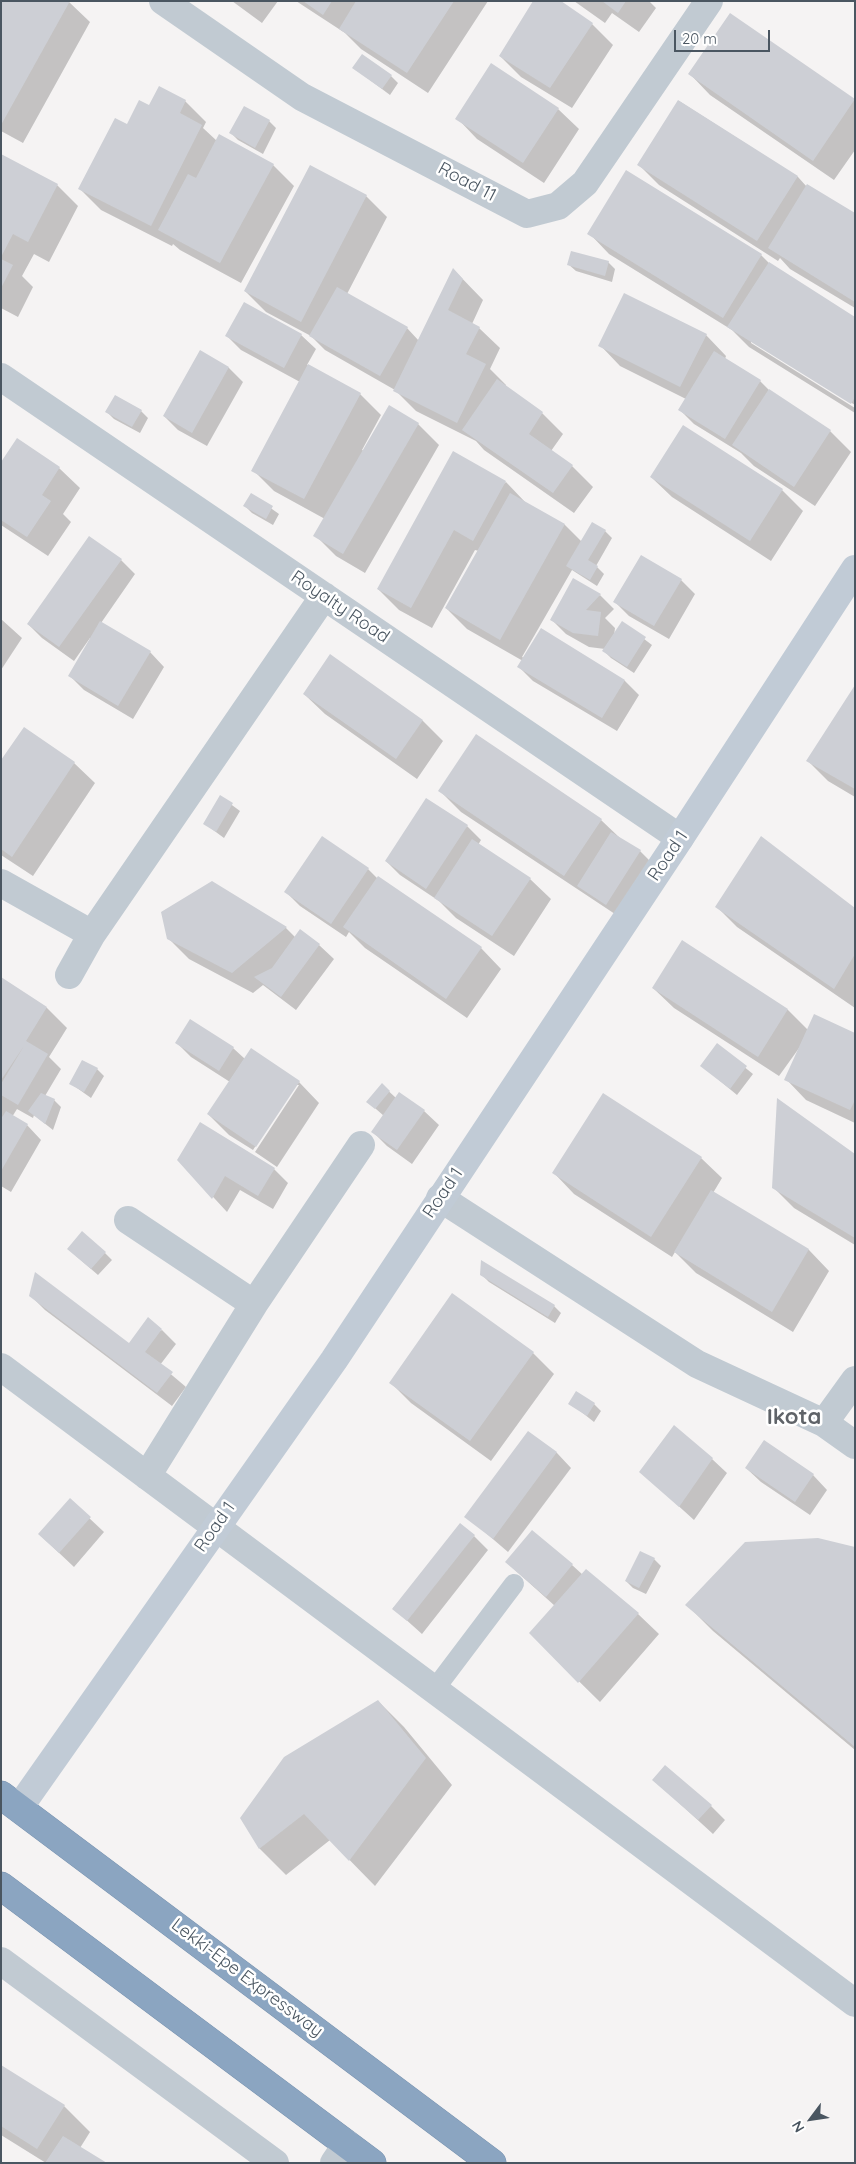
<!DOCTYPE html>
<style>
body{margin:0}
#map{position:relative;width:856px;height:2164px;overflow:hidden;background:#f5f3f3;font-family:Quicksand,sans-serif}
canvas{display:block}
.frame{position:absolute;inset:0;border:2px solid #4a5661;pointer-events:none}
.north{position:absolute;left:786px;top:2094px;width:50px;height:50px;-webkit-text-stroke:4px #fff;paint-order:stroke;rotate:239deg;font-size:14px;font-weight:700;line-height:20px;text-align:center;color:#4a5661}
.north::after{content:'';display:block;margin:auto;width:18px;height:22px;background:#4a5661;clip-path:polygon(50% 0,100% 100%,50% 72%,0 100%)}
.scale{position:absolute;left:674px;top:30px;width:96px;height:22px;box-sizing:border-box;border:2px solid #4a5661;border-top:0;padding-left:6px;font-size:15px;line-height:18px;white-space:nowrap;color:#4a5661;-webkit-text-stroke:4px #fff;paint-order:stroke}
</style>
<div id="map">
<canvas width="856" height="2164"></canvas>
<div class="frame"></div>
<div class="north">N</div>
<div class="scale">20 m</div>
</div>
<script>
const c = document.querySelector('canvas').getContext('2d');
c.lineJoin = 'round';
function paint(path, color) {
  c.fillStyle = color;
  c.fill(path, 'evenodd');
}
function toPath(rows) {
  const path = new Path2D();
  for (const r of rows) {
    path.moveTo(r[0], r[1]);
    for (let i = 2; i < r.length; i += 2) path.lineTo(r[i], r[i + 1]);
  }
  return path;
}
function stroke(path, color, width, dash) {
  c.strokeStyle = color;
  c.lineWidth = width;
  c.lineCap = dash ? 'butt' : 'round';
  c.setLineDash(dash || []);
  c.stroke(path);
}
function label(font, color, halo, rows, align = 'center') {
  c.font = font + ' Quicksand,sans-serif';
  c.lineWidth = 5;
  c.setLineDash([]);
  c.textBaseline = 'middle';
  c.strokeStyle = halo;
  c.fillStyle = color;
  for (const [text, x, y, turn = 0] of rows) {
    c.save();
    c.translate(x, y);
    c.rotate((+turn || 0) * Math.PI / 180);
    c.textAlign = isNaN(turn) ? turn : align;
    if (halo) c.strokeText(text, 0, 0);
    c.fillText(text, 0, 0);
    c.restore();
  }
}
paint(toPath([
 [1,1,69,2,90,22,23,143,1,131],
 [232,1,278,1,262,23],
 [296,1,488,1,428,93,361,49,345,33],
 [559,1,592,24,613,45,572,108,521,77,500,56],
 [574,1,649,1,656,8,639,32,612,13,605,23],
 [730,15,855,101,855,150,834,180,710,95,690,74],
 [354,68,391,76,398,83,390,95],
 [159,88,185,101,206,122,203,128,217,141,273,165,294,186,241,283,180,250,173,244,172,246,101,210,80,189,127,126,150,107],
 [679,101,798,177,807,187,855,215,855,308,790,269,780,258,778,261,659,185,639,165],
 [558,109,579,129,544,183,477,139,457,118],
 [269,121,276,128,263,154,238,140,231,133],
 [1,155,57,185,78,206,49,262,34,254,22,276,33,287,18,317,1,308],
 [366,196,387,217,347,294,407,328,419,341,454,270,483,300,472,324,479,328,500,348,490,369,506,385,506,387,542,413,563,434,551,451,572,466,593,487,574,513,484,450,476,441,416,411,395,390,325,350,311,336,266,312,245,291],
 [589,233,761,255,770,264,855,319,855,405,751,340,751,343,855,408,855,413,749,347,732,330,609,254],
 [608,262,615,269,612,282,576,271,568,264],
 [301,335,316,349,307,365,360,394,381,415,362,450,364,451,389,407,418,424,439,445,365,573,336,556,315,535,325,519,274,491,253,470,300,382,241,350,227,336],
 [706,335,726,356,725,359,760,381,773,394,830,431,851,452,815,506,754,466,741,453,694,424,680,410,686,399,620,366,600,345],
 [200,351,229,368,243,382,207,446,178,430,164,416],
 [141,411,148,418,140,433,114,419,107,412],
 [683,427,782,490,803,511,771,561,672,497,651,477],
 [1,464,59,468,80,488,63,514,71,522,48,556,1,525],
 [506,482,526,503,565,525,582,542,605,531,612,538,596,566,604,574,597,586,572,570,522,657,524,658,541,630,625,681,639,695,617,731,533,681,519,667,523,661,467,629,446,608,479,551,475,550,432,628,399,610,378,589],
 [251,494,279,514,273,525,252,513,245,506],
 [121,560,135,574,101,623,150,652,164,667,133,719,84,690,70,676,91,639,90,638,74,661,42,638,28,624],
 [681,580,695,594,669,639,629,616,615,602],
 [600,595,614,609,605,618,615,628,614,636,623,623,652,645,634,673,611,658,604,651,605,649,589,647,566,634,552,620],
 [1,619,22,638,1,670],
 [330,656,423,721,443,741,417,779,325,714,304,694],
 [855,687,855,797,828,781,808,761],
 [1,762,74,763,95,783,33,876,1,855],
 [440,791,601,820,621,839,640,851,654,865,621,918,461,812],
 [221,797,240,811,224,838,205,824],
 [467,826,481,840,478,845,530,879,551,899,514,956,456,918,439,901,400,875,386,861],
 [368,869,378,879,481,948,501,969,467,1018,365,948,349,932,346,937,300,906,286,892],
 [212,883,286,928,296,938,319,945,334,959,296,1010,263,985,253,993,189,959,168,938],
 [717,907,855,910,855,1008,737,927],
 [683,942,788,1010,808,1030,855,1035,855,1123,806,1100,786,1079,802,1044,779,1076,674,1008,653,988],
 [1,979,47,1008,67,1028,49,1057,61,1069,45,1096,54,1100,61,1107,53,1130,34,1115,33,1118,17,1109,12,1117,27,1125,41,1140,11,1192,1,1186],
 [177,1043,233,1048,245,1059,299,1082,319,1103,277,1167,255,1152,299,1085,296,1085,253,1150,229,1135,208,1114,230,1082,191,1057],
 [717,1045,753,1074,737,1095,702,1066],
 [83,1061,97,1069,104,1076,91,1098,70,1083],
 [382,1085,396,1098,399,1093,424,1111,439,1125,412,1164,387,1146,373,1132,384,1116,368,1102],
 [855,1156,855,1245,794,1208,773,1187],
 [701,1158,722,1178,713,1193,809,1250,829,1271,793,1332,696,1273,675,1252,672,1257,574,1194,554,1173],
 [179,1160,274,1169,288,1183,273,1209,240,1190,227,1212],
 [105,1253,112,1260,98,1275,76,1256],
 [482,1275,554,1306,561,1313,555,1323,489,1282],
 [30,1295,129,1345,162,1330,176,1344,160,1365,186,1387,172,1406,45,1310],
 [533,1353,554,1374,491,1461,411,1403,390,1382],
 [570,1403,594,1404,601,1411,594,1422],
 [528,1432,557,1453,571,1468,508,1552,466,1516],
 [764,1441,813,1475,827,1490,810,1515,761,1482,746,1468],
 [712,1459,727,1473,694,1520,641,1472],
 [70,1500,104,1532,74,1567,39,1534],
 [474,1536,488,1550,422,1634,393,1608],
 [855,1548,855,1750,713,1631,687,1605],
 [654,1559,661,1566,646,1594,633,1588,626,1581],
 [506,1562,572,1565,583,1575,638,1614,659,1634,600,1702,530,1633,555,1606],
 [378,1701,404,1727,452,1785,375,1886,330,1840,286,1875,260,1849,242,1818],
 [654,1780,711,1806,725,1820,713,1834],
 [1,2067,64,2106,90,2132,80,2148,46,2163,1,2135]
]), '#0003');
paint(toPath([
 [1,1,70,1,1,125],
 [303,1,332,1,323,15],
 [356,1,454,1,407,73,339,29],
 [533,1,561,1,593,23,550,88,499,56],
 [602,1,626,1,618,13],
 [730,13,855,99,813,161,688,74],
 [362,54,392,75,382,89,352,68],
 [491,63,559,108,523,163,455,119],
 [159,86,186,100,180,113,202,125,151,226,78,189,115,118,127,124,139,100,149,105],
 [678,100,798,176,757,241,637,165],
 [244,106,270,120,255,148,229,133],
 [219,134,274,164,220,263,158,230,188,174,196,178],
 [1,154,58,184,28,242,13,234,1,257],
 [310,165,367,195,301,322,244,291],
 [626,170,762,254,723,318,587,234],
 [807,184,855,213,855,302,768,248],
 [571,251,609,261,605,276,567,265],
 [1,259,13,265,1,288],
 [769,262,855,317,855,397,851,404,727,327],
 [453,268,463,279,448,310,480,327,466,354,486,364,457,423,393,391],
 [337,287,408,327,380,376,309,336],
 [624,293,707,334,680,387,598,346],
 [244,302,302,334,284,368,225,336],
 [200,350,229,367,192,433,163,416],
 [714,351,761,380,725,439,678,410],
 [308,364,361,393,304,499,251,471],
 [497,379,543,412,529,434,573,465,553,493,462,430],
 [769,389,831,430,794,487,732,445],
 [115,395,142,410,132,427,105,412],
 [389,405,419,423,343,554,313,536],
 [683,425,783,489,750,541,650,477],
 [17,438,60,467,42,495,51,501,27,537,1,520,1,462],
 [453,451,506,481,473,541,454,530,411,608,377,589],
 [251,493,273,506,266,519,243,506],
 [510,493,565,524,500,640,445,608],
 [592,522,606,530,588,560,598,566,590,580,566,566],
 [89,536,122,559,59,647,27,624],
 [641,555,682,579,654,626,613,602],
 [573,578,601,594,586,610,601,612,598,636,573,633,550,620],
 [100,621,151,651,118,706,68,676],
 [622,621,646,637,627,667,602,651],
 [541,628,625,680,602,718,517,667],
 [330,654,423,720,396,759,303,694],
 [855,685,855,789,806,761],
 [24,727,75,762,12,857,1,849,1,760],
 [476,734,602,819,564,876,438,791],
 [220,795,233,803,216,832,203,824],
 [426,798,468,825,426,889,385,861],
 [611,832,641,850,606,905,577,886],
 [322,836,369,868,331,924,284,892],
 [761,836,855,908,855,954,834,989,715,907],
 [472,839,531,878,492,936,434,898],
 [378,876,482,947,446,999,343,927],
 [212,881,287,927,232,973,167,939,161,912],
 [300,929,320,944,281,997,254,977,272,968],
 [682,940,788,1009,758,1057,652,988],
 [1,977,47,1007,26,1041,48,1054,18,1105,1,1095,1,1084,24,1046,1,1080],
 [814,1014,855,1033,855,1100,850,1110,784,1080],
 [190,1019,234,1047,219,1071,175,1043],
 [717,1043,747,1066,730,1089,700,1066],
 [251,1048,300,1081,256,1147,207,1114],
 [82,1060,98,1068,84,1092,69,1084],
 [382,1083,390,1091,375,1109,366,1102],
 [399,1092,425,1110,397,1150,371,1132],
 [41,1093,55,1099,45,1124,28,1111],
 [603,1093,702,1157,651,1237,552,1173],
 [777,1098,855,1154,855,1238,772,1188],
 [6,1111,28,1124,1,1171,1,1119],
 [200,1122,275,1168,258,1196,225,1176,212,1199,177,1160],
 [711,1190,809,1249,772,1312,674,1252],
 [82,1231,106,1252,91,1269,67,1249],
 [481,1260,555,1305,548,1317,480,1275],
 [35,1272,129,1343,148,1317,162,1329,145,1352,173,1372,157,1393,29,1296],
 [452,1293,534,1352,470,1441,389,1383],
 [576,1391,595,1403,587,1416,568,1404],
 [674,1425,713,1458,679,1507,639,1472],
 [528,1431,557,1452,493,1539,464,1517],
 [764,1440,814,1474,795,1502,745,1468],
 [70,1498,91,1517,59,1553,38,1534],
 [460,1523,475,1535,407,1621,392,1609],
 [532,1530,573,1564,546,1597,505,1562],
 [818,1538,855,1547,855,1747,685,1605,745,1542],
 [640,1551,655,1558,639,1588,625,1581],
 [586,1569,639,1613,578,1683,529,1633],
 [378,1700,426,1758,349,1861,304,1814,259,1849,240,1818,284,1757],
 [665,1765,712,1805,698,1820,652,1780],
 [1,2065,65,2105,37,2149,1,2126],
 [63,2136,107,2163,45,2163]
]), '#cdcfd5');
const highway = toPath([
 [1,1795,492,2163],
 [1,1886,372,2163]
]);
stroke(highway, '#7690ad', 29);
stroke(toPath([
 [434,1690,514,1584]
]), '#c1cad2', 20);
stroke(toPath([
 [163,1,302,97,527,214,558,206,585,183,709,1],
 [1,377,680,838],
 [1,883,92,934,324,596],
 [69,975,92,934],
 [440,1198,697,1364,824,1423,855,1445],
 [128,1220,254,1304],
 [1,1367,855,2003],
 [824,1423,855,1380],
 [147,1476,254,1304,361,1145],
 [1,1961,275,2163],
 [334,2163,347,2144]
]), '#c1cad2', 28);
stroke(toPath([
 [19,1808,334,1360,680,838,855,569]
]), '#c1cbd6', 28);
stroke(highway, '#8ba5c1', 28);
label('18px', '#4a5661', '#fff', [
 ["Road 11",467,182,28],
 ["Royalty Road",340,607,34],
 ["Road 1",668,856,-56],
 ["Road 1",443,1193,-56],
 ["Road 1",215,1527,-55],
 ["Lekki-Epe Expressway",247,1978,37]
]);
label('bold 22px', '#5f6368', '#fff', [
 ["Ikota",794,1417]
]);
</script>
